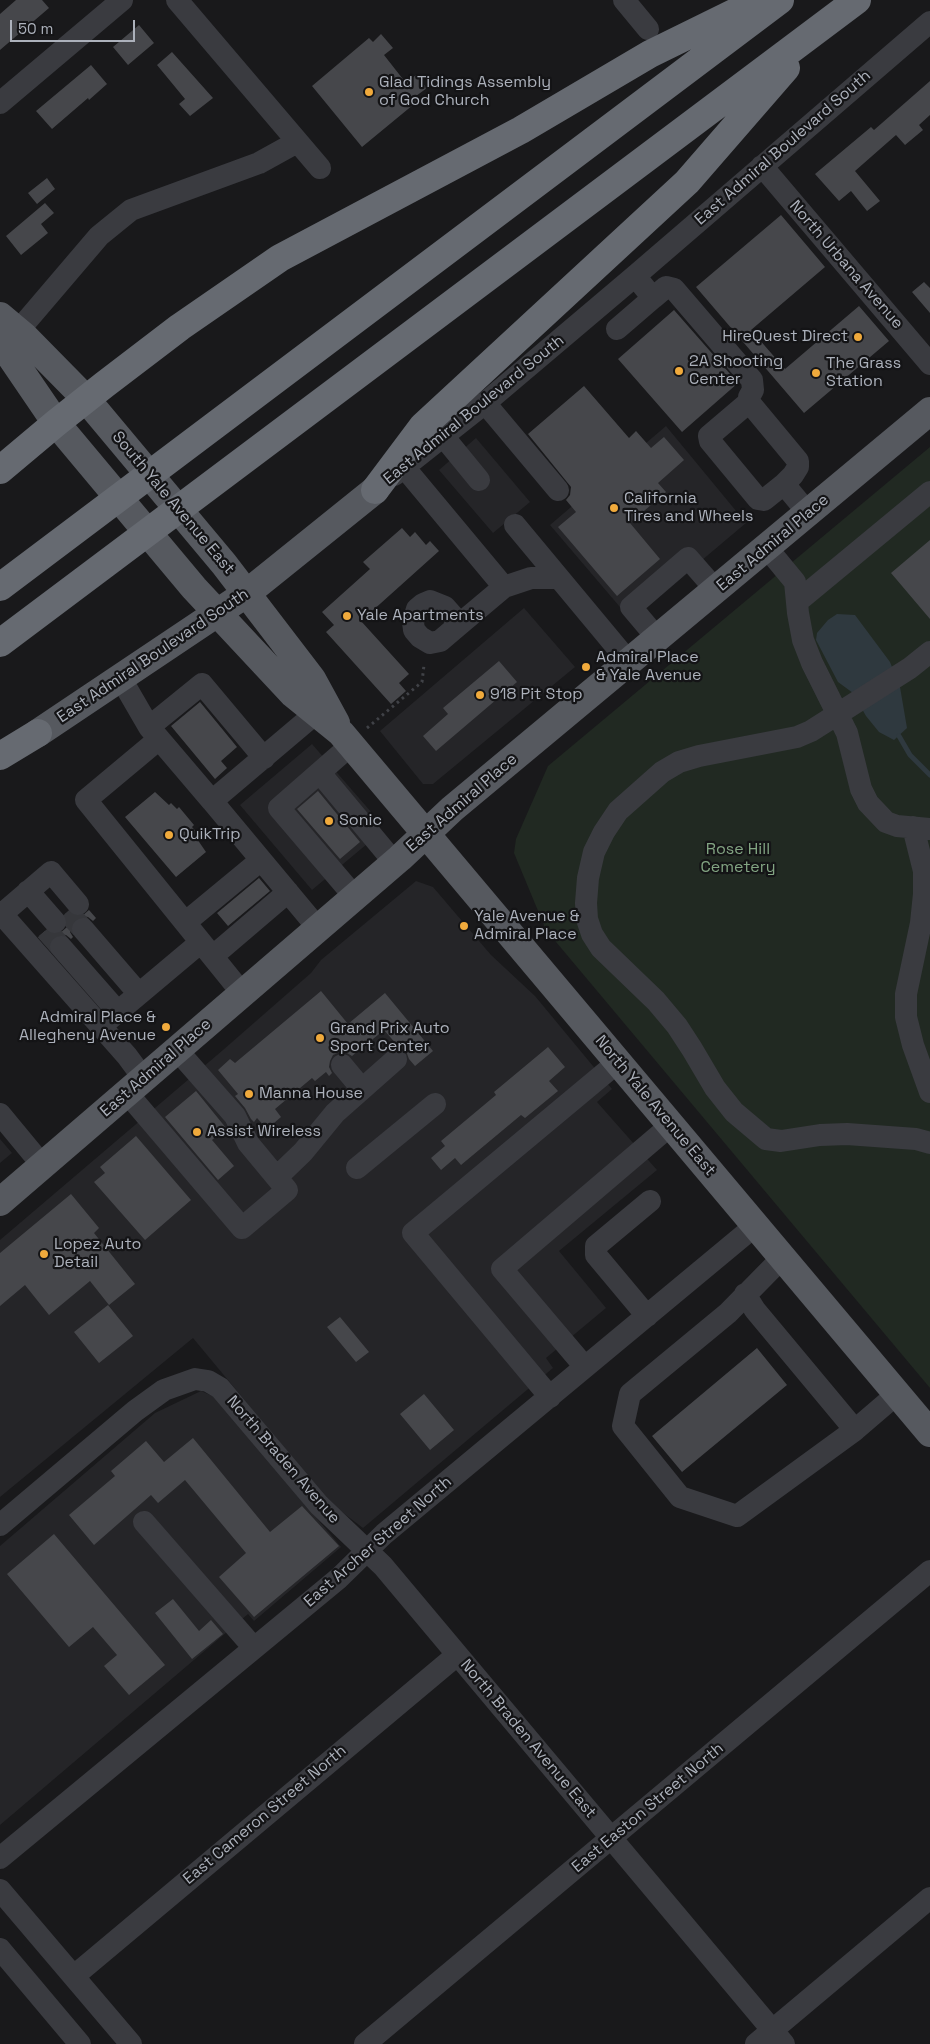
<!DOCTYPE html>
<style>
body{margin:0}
#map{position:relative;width:930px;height:2044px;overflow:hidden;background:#19191b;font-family:"Space Grotesk",sans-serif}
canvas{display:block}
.scale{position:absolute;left:10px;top:20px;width:125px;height:22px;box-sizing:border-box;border:2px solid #acb1bb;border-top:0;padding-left:6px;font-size:15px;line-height:18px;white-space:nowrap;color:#acb1bb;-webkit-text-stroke:4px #141416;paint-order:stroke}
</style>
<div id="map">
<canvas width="930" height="2044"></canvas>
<div class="scale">50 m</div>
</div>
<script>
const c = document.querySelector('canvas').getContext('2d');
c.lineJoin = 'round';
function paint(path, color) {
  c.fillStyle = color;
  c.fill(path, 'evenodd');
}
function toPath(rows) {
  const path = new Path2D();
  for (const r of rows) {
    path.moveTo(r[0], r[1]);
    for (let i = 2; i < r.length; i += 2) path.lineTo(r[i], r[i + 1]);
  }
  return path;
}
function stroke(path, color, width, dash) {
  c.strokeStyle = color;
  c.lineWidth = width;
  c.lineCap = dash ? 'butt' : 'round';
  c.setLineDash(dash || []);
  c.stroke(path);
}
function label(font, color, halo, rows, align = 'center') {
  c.font = font + ' "Space Grotesk",sans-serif';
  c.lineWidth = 4.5;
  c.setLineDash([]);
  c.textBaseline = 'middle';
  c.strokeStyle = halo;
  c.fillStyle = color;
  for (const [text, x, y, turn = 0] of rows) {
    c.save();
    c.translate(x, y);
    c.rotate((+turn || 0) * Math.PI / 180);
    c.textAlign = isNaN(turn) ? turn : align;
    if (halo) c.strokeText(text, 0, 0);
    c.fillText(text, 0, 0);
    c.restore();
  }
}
paint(toPath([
 [666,426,746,523,631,620,550,525],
 [476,438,530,502,493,533,439,470],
 [524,608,575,667,433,784,423,784,380,731],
 [312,744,372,813,373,818,377,822,373,839,312,890,240,805],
 [416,881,433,887,491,955,535,996,612,1089,597,1102,657,1170,559,1251,606,1308,546,1358,553,1368,363,1528,330,1503,193,1338,0,1497,0,1240,223,1050,311,973,321,960],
 [0,1139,12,1153,0,1163],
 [201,1391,215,1397,341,1547,254,1621,248,1614,0,1825,0,1546,155,1413]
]), '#252528');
paint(toPath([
 [930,447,930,1388,546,930,514,853,516,839,548,766]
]), '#212922');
paint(toPath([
 [837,614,855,615,890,662,900,687,907,728,894,740,879,732,866,716,853,693,838,682,816,640,817,633,828,620]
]), '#2f393f');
stroke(toPath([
 [899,736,910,755,930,775]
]), '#2f393f', 5);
paint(toPath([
 [16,0,42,0,49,8,0,50,0,14],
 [139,25,154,43,128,65,113,47],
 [381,34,393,48,384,55,406,83,416,75,427,88,416,96,419,100,362,147,312,86,369,38,373,42],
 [172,52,213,98,190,116,179,104,185,99,157,65],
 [91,65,107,84,89,100,88,98,52,129,36,111],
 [930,81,930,115,919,125,923,130,905,145,896,135,855,171,880,201,867,211,851,191,839,201,815,174,871,127,874,130],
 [47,178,55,189,37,204,28,193],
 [45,203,54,213,41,224,48,233,21,255,6,236],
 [781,215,825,267,751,330,785,369,859,306,889,341,804,413,696,287],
 [924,282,930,288,930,313,912,292],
 [674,310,738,383,682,432,618,359],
 [584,386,629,438,636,431,651,448,664,437,684,460,658,483,666,492,630,523,660,559,617,596,558,527,576,512,566,500,570,495,571,487,528,434],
 [402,528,410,537,415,532,426,545,430,541,439,551,361,621,409,674,399,683,406,691,391,704,326,632,334,625,322,612,370,569,363,562],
 [930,540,930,619,891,573],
 [499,661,517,682,436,751,423,736,448,714,443,708],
 [200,702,237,747,221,761,227,768,215,779,171,726],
 [318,791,360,842,340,859,297,809],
 [155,792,169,805,171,803,177,809,179,807,194,825,192,827,198,834,195,836,206,852,176,877,125,817],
 [259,878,270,891,228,926,217,913],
 [89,910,96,918,93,921,88,917,82,916],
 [68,912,73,916,79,917,74,919,71,925,70,932,73,937,71,939,66,935,59,934,67,927,68,920,65,914],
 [45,931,50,934,57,935,52,938,48,947,39,936],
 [321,991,348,1024,385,993,433,1051,415,1066,409,1059,406,1051,398,1046,384,1030,352,1056,347,1053,340,1052,333,1055,330,1061,329,1067,332,1073,329,1076,326,1072,315,1081,312,1078,275,1109,281,1117,267,1129,257,1118,254,1122,251,1119,245,1108,235,1096,238,1094,218,1070,230,1059,235,1063],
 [548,1047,565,1067,549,1081,558,1091,525,1118,521,1115,461,1165,455,1158,441,1170,431,1158,445,1146,441,1141,496,1095,494,1092],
 [196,1091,226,1128,212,1140,234,1166,218,1180,165,1117],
 [136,1136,191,1200,145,1240,94,1182,105,1173,100,1167],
 [71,1194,99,1228,94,1233,135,1284,109,1305,90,1281,49,1315,25,1285,0,1306,0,1253],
 [108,1305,133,1336,99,1363,74,1332],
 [340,1317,369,1352,356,1362,327,1327],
 [757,1348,787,1385,682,1472,652,1436],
 [424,1394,454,1430,430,1450,400,1414],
 [193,1438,270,1532,302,1506,339,1546,254,1617,219,1577,246,1553,185,1480,158,1503,151,1495,94,1545,69,1515,115,1476,111,1471,146,1441,164,1462],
 [54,1534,165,1665,129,1695,104,1666,117,1655,93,1627,69,1647,7,1574],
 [173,1599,199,1631,211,1620,223,1634,192,1659,155,1613]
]), '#46474b');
stroke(toPath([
 [67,912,83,929],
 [46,930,61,947]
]), '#36373b', 22, [22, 11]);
stroke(toPath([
 [367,728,422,682,424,665]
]), '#404247', 3, [2.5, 4]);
stroke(toPath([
 [177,0,320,168],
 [624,0,648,29],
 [0,103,122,0],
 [762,166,930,364],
 [635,276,653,298,666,287,674,289,752,380,753,390,749,397,749,402,798,461,798,467,793,475,784,484,808,513],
 [617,329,653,298],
 [18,331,99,236,131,210,259,163,297,142],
 [749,402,709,436,710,441,758,499,764,500,784,484],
 [485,403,558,490],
 [443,436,479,480],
 [404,467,504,587],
 [394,475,485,403,635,276,930,22],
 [515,525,629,662],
 [767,548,795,582,798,613,803,640,812,663,847,733,861,789,868,803,886,822,897,826,930,829],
 [797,602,930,492],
 [460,624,445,607,430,601,423,604,417,609,413,622,414,630,420,637,430,643,440,641,460,624,504,587,531,578,559,578],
 [658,639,631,607,688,558,716,590],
 [930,652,910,668,811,731,797,737,699,756,679,762,662,772,618,811,604,832,594,852,588,878,586,903,587,919,592,934,601,948,656,1001,677,1026,692,1049,715,1088,734,1112,766,1139,781,1141,820,1135,847,1134,916,1139,930,1143],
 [120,677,149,727],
 [159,739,86,800,242,993],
 [351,745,279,808,354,896],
 [264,758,202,684,149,727,212,801,316,713],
 [320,773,394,862],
 [212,801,317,927],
 [913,827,924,871,924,894,921,923,906,994,906,1017,913,1045,930,1092],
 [28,891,55,922],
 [0,912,127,1056,144,1079],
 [2,914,51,872,78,904],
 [186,922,261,860],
 [83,929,139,994],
 [61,947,118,1012],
 [213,956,288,892],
 [101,1026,201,942],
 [342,1065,362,1089],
 [127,1093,242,1228,287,1190,248,1143,235,1116,177,1050],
 [0,1114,43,1166],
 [357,1168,435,1104],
 [277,1177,303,1152,335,1113,396,1059],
 [782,1258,728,1313,630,1394,623,1426,680,1497,737,1516,855,1430,897,1394],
 [745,1294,755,1310,855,1430],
 [647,1316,596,1255,596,1246,650,1201],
 [585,1367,502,1269,671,1125],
 [550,1397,413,1233,618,1062],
 [144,1522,254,1648],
 [0,1525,135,1411,164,1390,195,1379,208,1381,220,1388,319,1505,383,1566,784,2044],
 [0,1858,339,1578,384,1534,756,1225],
 [0,1890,131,2044],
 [0,1949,80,2044],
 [74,1976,457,1655],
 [365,2044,930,1571],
 [756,2044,930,1898]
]), '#3a3b40', 22);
stroke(toPath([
 [0,316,25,337,86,399,224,564,312,679,336,723],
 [0,341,56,423,194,588,293,694,341,733,930,1433],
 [38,733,247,593,375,490],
 [0,1202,400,858,452,809,930,411]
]), '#56595f', 28);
stroke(toPath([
 [0,470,56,423,104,385,180,327,280,258,521,130,650,54,760,0],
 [375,490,423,426,687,182,786,68],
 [0,587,780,0],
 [0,643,857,0],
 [0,756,38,733]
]), '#666a71', 28);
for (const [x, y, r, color] of [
 [369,92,5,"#f0aa3c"],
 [858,337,5,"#f0aa3c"],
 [679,371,5,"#f0aa3c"],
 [816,373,5,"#f0aa3c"],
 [614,508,5,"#f0aa3c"],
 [347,616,5,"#f0aa3c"],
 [586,667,5,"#f0aa3c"],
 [480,695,5,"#f0aa3c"],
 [329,821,5,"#f0aa3c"],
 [169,835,5,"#f0aa3c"],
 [464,926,5,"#f0aa3c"],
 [166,1027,5,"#f0aa3c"],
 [320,1038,5,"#f0aa3c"],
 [249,1094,5,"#f0aa3c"],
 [197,1132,5,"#f0aa3c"],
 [44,1254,5,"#f0aa3c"]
]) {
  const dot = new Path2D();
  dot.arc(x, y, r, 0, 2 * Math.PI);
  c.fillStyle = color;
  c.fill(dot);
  stroke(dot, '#141416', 2);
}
label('16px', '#acb1bb', '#141416', [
 ["Glad Tidings Assembly",379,83],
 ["of God Church",379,101],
 ["HireQuest Direct",848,337,"right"],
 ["2A Shooting",689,362],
 ["Center",689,380],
 ["The Grass",826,364],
 ["Station",826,382],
 ["California",624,499],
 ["Tires and Wheels",624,517],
 ["Yale Apartments",357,616],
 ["Admiral Place",596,658],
 ["& Yale Avenue",596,676],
 ["918 Pit Stop",490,695],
 ["Sonic",339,821],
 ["QuikTrip",179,835],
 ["Yale Avenue &",474,917],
 ["Admiral Place",474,935],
 ["Admiral Place &",156,1018,"right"],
 ["Allegheny Avenue",156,1036,"right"],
 ["Grand Prix Auto",330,1029],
 ["Sport Center",330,1047],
 ["Manna House",259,1094],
 ["Assist Wireless",207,1132],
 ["Lopez Auto",54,1245],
 ["Detail",54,1263]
], 'left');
label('16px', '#acb1bb', '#141416', [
 ["East Admiral Boulevard South",783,148,-41],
 ["North Urbana Avenue",846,265,49],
 ["East Admiral Boulevard South",474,410,-39],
 ["South Yale Avenue East",173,503,50],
 ["East Admiral Place",773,543,-40],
 ["East Admiral Boulevard South",153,656,-34],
 ["East Admiral Place",462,803,-41],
 ["East Admiral Place",156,1068,-41],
 ["North Yale Avenue East",655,1106,50],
 ["North Braden Avenue",283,1460,49],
 ["East Archer Street North",378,1542,-41],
 ["North Braden Avenue East",528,1739,50],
 ["East Easton Street North",648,1808,-40],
 ["East Cameron Street North",265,1815,-40]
]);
label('16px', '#83a583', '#141416', [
 ["Rose Hill",738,850],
 ["Cemetery",738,868]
]);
</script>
